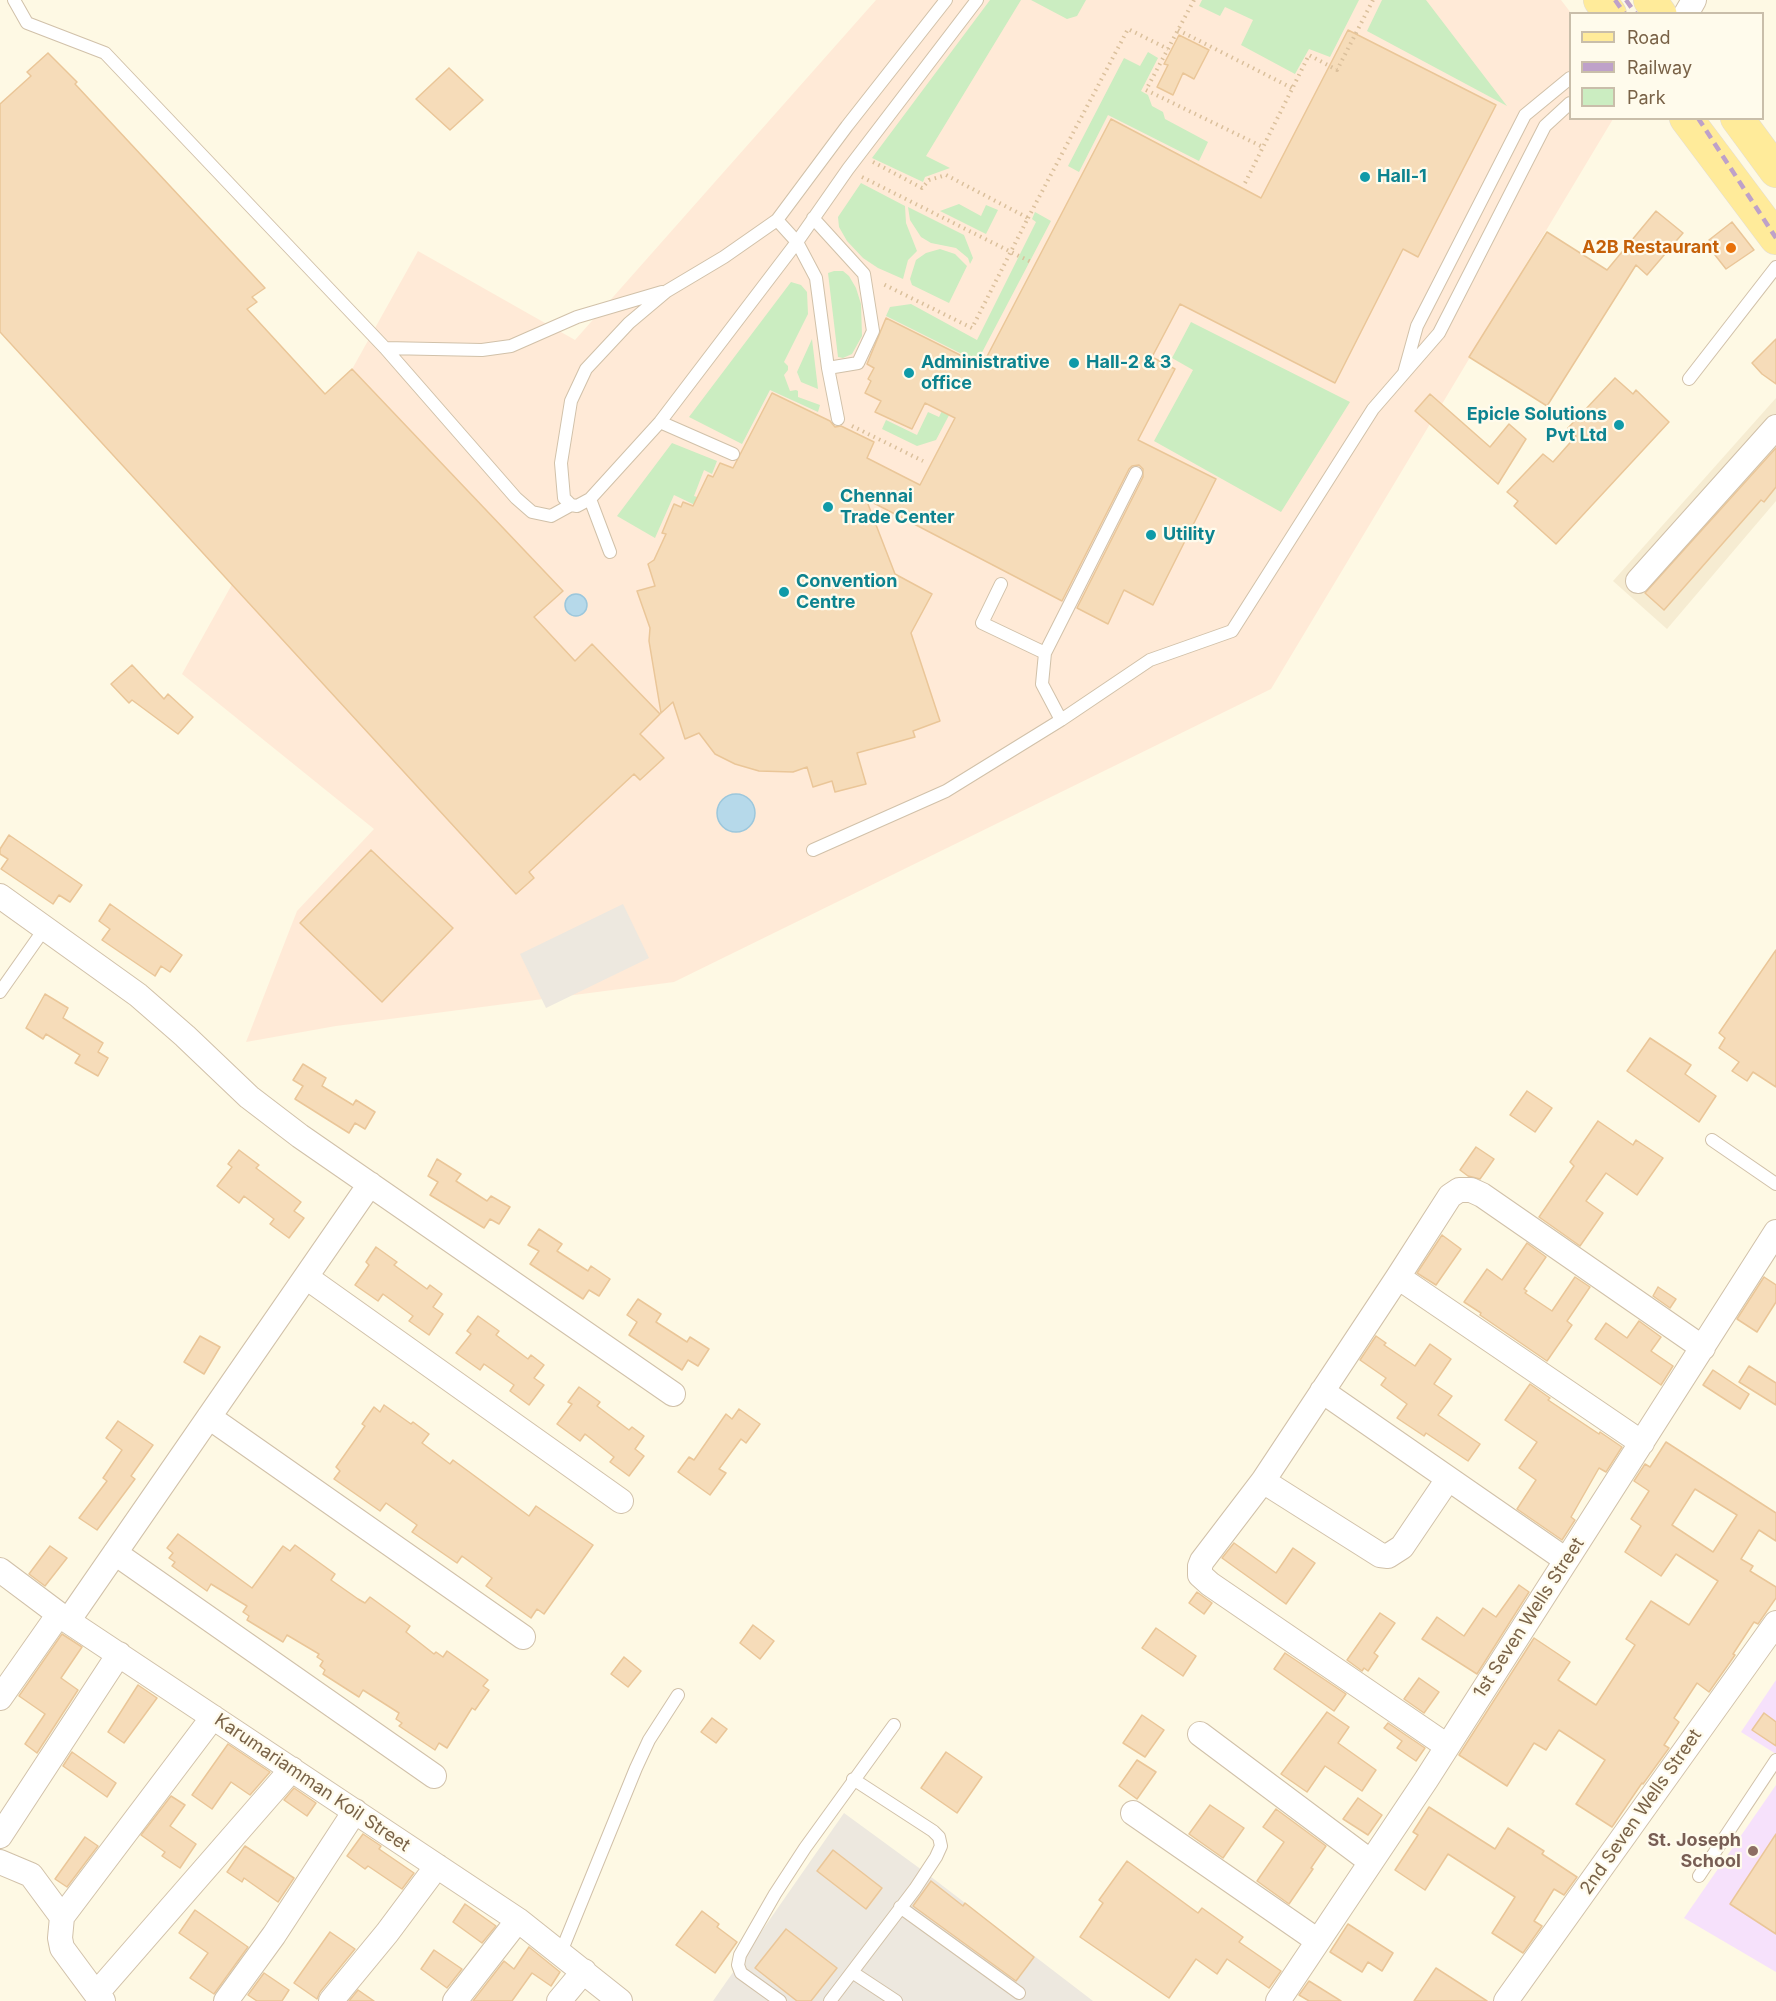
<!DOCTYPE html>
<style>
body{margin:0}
#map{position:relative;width:1776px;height:2001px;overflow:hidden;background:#fef9e4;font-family:Inter,sans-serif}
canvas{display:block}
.legend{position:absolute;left:1569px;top:12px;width:195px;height:108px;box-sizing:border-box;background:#fffbec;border:2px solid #c9beaa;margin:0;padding:8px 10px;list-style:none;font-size:18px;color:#796247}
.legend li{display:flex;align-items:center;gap:12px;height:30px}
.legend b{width:30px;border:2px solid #c9beaa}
</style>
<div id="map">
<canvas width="1776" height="2001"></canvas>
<ul class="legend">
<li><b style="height:8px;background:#ffeb9a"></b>Road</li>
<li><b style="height:8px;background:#bea1c9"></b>Railway</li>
<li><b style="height:16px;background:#cbedc1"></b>Park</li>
</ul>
</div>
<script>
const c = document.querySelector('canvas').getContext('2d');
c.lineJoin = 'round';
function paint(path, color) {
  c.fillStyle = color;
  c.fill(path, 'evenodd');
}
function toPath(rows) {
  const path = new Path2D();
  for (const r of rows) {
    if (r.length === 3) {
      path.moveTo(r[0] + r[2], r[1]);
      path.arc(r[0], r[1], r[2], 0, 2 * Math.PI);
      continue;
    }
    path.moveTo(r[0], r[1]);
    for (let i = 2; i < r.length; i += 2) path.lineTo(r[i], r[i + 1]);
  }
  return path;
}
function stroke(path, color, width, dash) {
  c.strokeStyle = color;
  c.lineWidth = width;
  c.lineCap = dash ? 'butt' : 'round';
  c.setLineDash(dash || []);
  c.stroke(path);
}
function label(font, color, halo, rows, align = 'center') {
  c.font = font + ' Inter,sans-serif';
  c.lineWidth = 4.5;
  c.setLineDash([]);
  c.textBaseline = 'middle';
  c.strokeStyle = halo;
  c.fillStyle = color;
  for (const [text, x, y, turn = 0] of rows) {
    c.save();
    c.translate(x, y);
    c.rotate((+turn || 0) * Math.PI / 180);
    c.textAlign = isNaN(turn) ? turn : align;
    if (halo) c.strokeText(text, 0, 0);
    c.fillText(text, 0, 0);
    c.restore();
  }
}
paint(toPath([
 [1776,398,1776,501,1667,629,1613,581]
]), '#f6ecd2');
paint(toPath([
 [876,0,1561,0,1571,13,1570,118,1613,119,1271,689,674,982,336,1026,246,1042,297,911,374,829,182,674,418,251,575,340]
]), '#ffead7');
paint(toPath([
 [623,904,649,958,546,1008,520,954],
 [844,1813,926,1873,1093,2001,713,2001]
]), '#ede8df');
paint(toPath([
 [1776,1680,1776,1754,1741,1732],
 [1776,1785,1776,1972,1684,1918]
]), '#f6e1fb');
paint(toPath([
 [990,0,1021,0,926,156,950,168,925,177,923,182,872,158],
 [1031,0,1086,0,1077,16,1067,19],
 [1202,0,1359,0,1330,57,1309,49,1295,74,1241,45,1253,20,1225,7,1220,16,1199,6],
 [1382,0,1426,0,1507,106,1367,31],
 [1148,52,1158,58,1141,91,1148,95,1152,106,1163,112,1165,119,1208,142,1199,161,1108,115,1079,172,1068,166,1124,58,1140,66],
 [861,183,905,206,906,223,917,251,908,260,903,279,878,268,863,258,847,241,839,227,838,217],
 [959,204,981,216,986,205,998,210,986,234,940,211],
 [908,207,964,235,973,258,970,264,968,258,956,248,931,243,921,237,910,220],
 [1035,212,1051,221,936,440,917,446,882,429,886,420,917,435,928,412,939,417,968,357,886,316,890,307,911,304,977,340,1036,222,1032,219],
 [940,249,955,254,967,266,949,303,912,285,910,279,916,260,926,253],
 [834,271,843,271,849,276,856,288,861,304,862,336,852,354,843,358,838,357,828,273],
 [791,282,801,285,807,292,808,314,784,362,788,366,788,370,784,375,790,391,796,390,798,391,798,397,820,405,818,412,770,390,742,444,689,417],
 [1191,322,1350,402,1281,512,1154,441,1193,370,1172,358],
 [812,339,818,389,801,382,797,372],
 [672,443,717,461,712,474,704,470,694,496,700,498,697,506,674,495,655,538,617,516]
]), '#cbedc1');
const water = toPath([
 [576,605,11],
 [736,813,19]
]);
paint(water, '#b6d9ea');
stroke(water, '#9cc7dc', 1.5);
const building = toPath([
 [1348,30,1496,105,1418,257,1403,249,1335,383,1180,304,1152,357,1175,369,1138,440,1216,479,1153,605,1124,590,1108,624,1077,608,1143,477,1143,469,1139,465,1132,466,1129,469,1062,601,866,499,895,574,932,594,911,633,940,721,913,731,915,737,857,753,866,784,835,792,832,781,813,787,807,767,793,772,759,771,735,764,715,754,699,733,685,739,673,702,661,713,649,641,650,628,637,591,655,586,648,564,654,560,666,534,662,533,674,504,681,507,683,502,693,506,708,475,713,477,720,463,733,468,772,393,830,421,835,427,841,426,874,442,867,458,920,485,955,418,925,403,912,429,875,412,881,401,865,393,871,381,868,379,874,368,867,364,886,318,982,366,1111,119,1261,198,1348,30],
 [1179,35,1209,50,1194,79,1183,73,1173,95,1157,87,1168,65,1164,64,1179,35],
 [48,53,77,82,75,84,265,288,252,297,257,302,247,309,325,394,352,369,563,591,534,617,575,661,592,644,660,714,640,734,664,758,640,780,634,774,529,872,534,878,516,894,0,332,0,104,31,76,27,72,48,53],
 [449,68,483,100,450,130,416,99,449,68],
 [1656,211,1683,233,1647,275,1636,265,1547,406,1469,357,1547,232,1607,270,1656,211],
 [1732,222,1754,250,1726,269,1715,255,1720,252,1709,240,1732,222],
 [1776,339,1776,384,1762,374,1752,363,1776,339],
 [1615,378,1633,394,1636,390,1669,422,1556,544,1514,506,1518,501,1507,492,1543,454,1553,462,1576,436,1568,428,1615,378],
 [1430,394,1490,447,1509,424,1526,439,1498,484,1415,411,1430,394],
 [1776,448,1776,487,1764,502,1761,500,1664,610,1645,593,1776,448],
 [132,665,164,699,168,694,193,717,178,734,132,700,129,703,111,684,132,665],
 [9,835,82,885,70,902,59,895,53,904,1,869,8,859,0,854,0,849,9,835],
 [371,850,453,928,382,1002,300,923,371,850],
 [110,904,182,955,170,972,161,966,155,976,102,940,110,929,99,921,110,904],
 [1776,950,1776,1087,1753,1072,1747,1081,1732,1071,1739,1062,1719,1048,1725,1038,1719,1033,1776,950],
 [45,994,68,1008,63,1018,103,1043,98,1052,108,1058,98,1076,75,1063,80,1055,46,1034,43,1039,26,1028,45,994],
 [1650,1038,1691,1065,1685,1074,1716,1096,1699,1122,1627,1071,1650,1038],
 [303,1064,326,1078,322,1086,353,1105,356,1100,375,1112,365,1129,355,1123,349,1133,295,1099,303,1086,293,1080,303,1064],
 [1527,1091,1552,1108,1535,1132,1510,1115,1527,1091],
 [1598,1121,1633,1145,1636,1140,1663,1158,1637,1195,1606,1173,1586,1201,1603,1213,1580,1246,1539,1217,1574,1166,1570,1162,1598,1121],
 [1476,1147,1494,1159,1480,1179,1468,1176,1460,1170,1476,1147],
 [239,1150,259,1165,256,1168,301,1202,294,1211,304,1218,289,1238,270,1224,274,1219,244,1196,239,1203,217,1186,232,1167,228,1164,239,1150],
 [437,1159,461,1174,456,1181,487,1201,491,1196,510,1207,499,1224,490,1219,484,1228,430,1195,438,1182,428,1176,437,1159],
 [539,1229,562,1244,557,1251,588,1271,591,1266,610,1279,599,1296,589,1290,583,1299,530,1264,539,1251,528,1245,539,1229],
 [1442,1235,1461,1249,1436,1285,1417,1273,1442,1235],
 [1527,1243,1546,1257,1524,1289,1527,1291,1525,1293,1552,1311,1575,1277,1590,1287,1567,1321,1572,1325,1547,1361,1480,1315,1481,1313,1464,1302,1487,1269,1502,1280,1527,1243],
 [376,1247,397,1262,394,1265,427,1289,430,1285,442,1294,433,1307,443,1314,429,1335,409,1321,413,1316,383,1294,378,1301,355,1285,369,1265,366,1262,376,1247],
 [1764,1277,1776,1285,1776,1302,1757,1332,1737,1319,1764,1277],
 [1658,1287,1676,1299,1670,1308,1653,1296,1658,1287],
 [638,1299,661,1314,656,1322,687,1342,690,1337,709,1349,698,1366,688,1360,682,1370,629,1335,637,1322,627,1315,638,1299],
 [478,1316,499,1331,496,1335,528,1359,531,1355,544,1365,534,1378,544,1385,529,1405,510,1391,514,1385,484,1364,480,1370,456,1353,471,1334,467,1331,478,1316],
 [1639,1321,1661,1337,1651,1351,1673,1366,1661,1385,1595,1339,1606,1323,1627,1338,1639,1321],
 [200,1336,220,1347,204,1374,184,1362,200,1336],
 [1376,1336,1386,1343,1384,1345,1415,1366,1430,1344,1451,1359,1434,1384,1452,1396,1438,1415,1480,1444,1468,1461,1426,1433,1424,1436,1397,1418,1407,1404,1381,1385,1386,1378,1360,1360,1376,1336],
 [1749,1366,1776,1383,1776,1405,1739,1382,1749,1366],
 [1713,1370,1749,1394,1740,1409,1703,1385,1713,1370],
 [1530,1384,1550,1398,1548,1400,1599,1434,1600,1432,1622,1447,1606,1472,1599,1468,1571,1517,1575,1520,1562,1540,1517,1509,1536,1480,1519,1468,1537,1442,1505,1420,1530,1384],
 [579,1387,600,1402,597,1406,629,1430,632,1427,644,1436,635,1449,644,1456,629,1476,610,1462,614,1457,585,1434,580,1441,557,1424,572,1404,568,1402,579,1387],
 [384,1405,411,1424,413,1422,429,1434,422,1443,450,1464,453,1460,529,1516,536,1506,593,1545,544,1614,537,1609,531,1618,486,1586,492,1578,462,1556,457,1563,412,1532,417,1525,386,1503,380,1511,334,1479,340,1471,336,1467,365,1426,362,1424,374,1407,380,1412,384,1405],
 [739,1409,760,1424,746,1443,741,1439,719,1469,726,1473,710,1495,678,1472,689,1457,694,1460,726,1414,732,1419,739,1409],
 [118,1421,153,1445,131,1476,135,1479,97,1530,79,1518,107,1481,103,1478,122,1450,106,1438,118,1421],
 [1666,1442,1776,1513,1776,1541,1759,1530,1741,1559,1753,1566,1750,1571,1776,1587,1776,1598,1758,1624,1754,1622,1733,1654,1735,1655,1709,1692,1697,1683,1674,1718,1679,1722,1664,1745,1669,1748,1643,1784,1642,1783,1612,1827,1576,1804,1605,1760,1559,1730,1546,1750,1534,1743,1507,1786,1459,1755,1534,1638,1570,1662,1558,1680,1596,1705,1635,1645,1626,1639,1651,1601,1689,1625,1718,1581,1676,1554,1661,1576,1625,1552,1641,1526,1631,1519,1649,1491,1634,1481,1645,1464,1650,1467,1666,1442],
 [1695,1489,1737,1515,1713,1552,1672,1525,1695,1489],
 [178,1534,252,1588,283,1546,290,1551,295,1545,335,1574,331,1580,358,1599,365,1603,370,1597,410,1626,406,1632,434,1654,436,1652,443,1657,447,1651,488,1680,483,1686,489,1690,475,1710,472,1708,447,1748,439,1743,435,1750,399,1726,402,1723,396,1719,399,1713,363,1690,359,1697,323,1674,325,1670,320,1666,323,1661,317,1657,319,1654,287,1635,283,1642,247,1620,249,1616,243,1612,247,1606,211,1584,207,1591,172,1566,175,1562,169,1558,173,1553,167,1548,178,1534],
 [1234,1543,1276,1573,1293,1548,1315,1563,1286,1604,1222,1558,1234,1543],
 [50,1546,67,1558,45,1586,29,1574,50,1546],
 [1519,1585,1529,1592,1477,1674,1422,1639,1437,1617,1464,1636,1483,1608,1496,1617,1519,1585],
 [1197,1592,1212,1603,1204,1614,1189,1603,1197,1592],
 [1380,1613,1395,1623,1374,1653,1378,1656,1368,1671,1364,1668,1362,1671,1347,1660,1380,1613],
 [753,1625,774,1641,760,1659,740,1643,753,1625],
 [1156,1628,1196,1656,1183,1676,1142,1648,1156,1628],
 [62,1634,82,1647,61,1678,78,1690,37,1753,25,1744,45,1714,19,1696,62,1634],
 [1285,1653,1346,1694,1334,1711,1274,1669,1285,1653],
 [624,1657,641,1671,628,1687,611,1674,624,1657],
 [1419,1678,1439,1692,1424,1713,1404,1699,1419,1678],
 [138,1685,157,1698,124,1743,108,1732,138,1685],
 [1327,1712,1349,1727,1338,1743,1376,1770,1362,1791,1325,1766,1307,1792,1281,1774,1327,1712],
 [1764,1713,1776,1722,1776,1746,1752,1730,1764,1713],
 [1142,1715,1164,1730,1145,1757,1123,1743,1142,1715],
 [712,1718,727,1729,716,1743,701,1732,712,1718],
 [1388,1723,1425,1748,1416,1761,1397,1748,1402,1741,1384,1728,1388,1723],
 [228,1744,270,1772,250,1795,231,1782,212,1809,192,1795,228,1744],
 [72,1752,116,1783,107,1797,63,1766,72,1752],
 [946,1752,982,1777,957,1813,921,1788,946,1752],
 [1137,1760,1156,1772,1137,1799,1119,1786,1137,1760],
 [294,1788,316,1803,307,1816,284,1800,294,1788],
 [171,1796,185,1805,170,1826,196,1844,180,1868,162,1856,165,1852,141,1835,171,1796],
 [1358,1798,1382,1815,1368,1835,1343,1819,1358,1798],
 [1210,1805,1244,1828,1223,1858,1189,1834,1210,1805],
 [1429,1807,1495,1849,1508,1828,1544,1851,1542,1854,1577,1877,1564,1895,1554,1889,1534,1921,1542,1926,1523,1953,1492,1933,1515,1897,1448,1854,1425,1890,1395,1870,1418,1835,1413,1832,1429,1807],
 [1276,1809,1326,1846,1311,1868,1313,1869,1289,1904,1257,1881,1284,1842,1263,1827,1276,1809],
 [363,1834,381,1846,379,1849,414,1873,402,1889,368,1866,365,1869,347,1856,363,1834],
 [1776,1834,1776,1934,1730,1904,1776,1834],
 [85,1837,98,1846,67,1887,55,1879,85,1837],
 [245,1846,294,1878,278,1902,244,1878,242,1882,227,1872,245,1846],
 [833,1850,882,1888,866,1909,817,1871,833,1850],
 [1127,1861,1198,1913,1202,1908,1243,1937,1239,1942,1281,1971,1269,1988,1227,1959,1217,1974,1196,1959,1169,1998,1080,1937,1103,1903,1099,1900,1127,1861],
 [931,1881,963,1906,965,1903,1034,1957,1016,1981,913,1906,931,1881],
 [465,1904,496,1926,482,1943,453,1922,465,1904],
 [195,1910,248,1947,214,1994,190,1978,208,1953,179,1933,195,1910],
 [702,1911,719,1924,717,1927,737,1942,715,1973,676,1945,702,1911],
 [1348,1924,1393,1953,1382,1971,1368,1962,1362,1972,1330,1952,1348,1924],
 [786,1929,837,1968,811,2001,797,2001,755,1968,786,1929],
 [330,1932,355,1949,320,1992,317,1999,294,1983,330,1932],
 [529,1947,560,1972,551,1986,532,1973,512,2001,473,2001,504,1961,514,1969,529,1947],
 [434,1950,462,1969,447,1988,421,1969,434,1950],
 [1436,1968,1487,2001,1414,2001,1436,1968],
 [264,1973,289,1990,282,2001,257,2001,248,1995,264,1973],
 [1309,1981,1341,2001,1309,2001,1299,1995,1309,1981],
 [358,1990,374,2001,349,2001,358,1990]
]);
paint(building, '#f6dcb9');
stroke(building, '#eac698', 1.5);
const lane = toPath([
 [14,0,27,23,105,53,385,348,516,498,532,512,551,516,571,505,577,506,590,499,660,422,797,242,848,169,977,0],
 [813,218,864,274,873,331,858,363,828,368],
 [777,220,797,242,816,278,828,368,838,419],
 [385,348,482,350,511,346,577,317,662,292],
 [1404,373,1417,326,1525,115,1570,78],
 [1689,379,1776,267],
 [660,422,733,454],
 [590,499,610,552],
 [571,505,564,498,561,463,571,401,586,369,629,323,667,291,724,257,777,220,847,126,946,0],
 [1001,584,982,623,1045,653,1042,684,1061,720],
 [1045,653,1136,473],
 [813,850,946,791,1061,720,1150,660,1232,631,1373,409,1439,333,1545,126,1570,103],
 [0,992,45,928],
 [1712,1140,1776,1184],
 [1699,1876,1776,1760],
 [900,1907,1019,1993],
 [561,1952,636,1768,649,1740,678,1695],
 [852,1972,896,2001],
 [780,2001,741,1973,738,1965,740,1955,775,1894,805,1848,894,1725],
 [830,2001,915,1889,936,1857,941,1846,939,1837,933,1831,853,1779]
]);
const street = toPath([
 [1686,14,1694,0],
 [1638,581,1776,427],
 [0,896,138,995,185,1036,249,1097,300,1136,673,1394],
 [306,1277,621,1501],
 [1398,1277,1642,1443],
 [1322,1391,1566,1560],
 [209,1417,523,1637],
 [1263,1481,1380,1555,1388,1556,1402,1547,1448,1479],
 [115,1553,434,1776],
 [0,1570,68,1621,518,1920,620,2001],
 [68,1621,370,1184],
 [0,1698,59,1614],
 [1200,1734,1371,1862],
 [1447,1746,1210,1584,1200,1575,1200,1566,1202,1561,1263,1481,1398,1277,1450,1196,1459,1190,1471,1190,1482,1195,1703,1348],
 [1133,1813,1318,1941],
 [0,1836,119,1654],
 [0,1862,31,1875,62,1917,60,1938,62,1948,96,1994,103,2001],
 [62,1917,213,1717],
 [96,1994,292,1769],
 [226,2001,274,1935,355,1811],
 [331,2001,387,1933,437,1866],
 [455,2001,518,1920],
 [559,2001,584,1971],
 [1278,2001,1426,1780,1776,1232],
 [1506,2001,1776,1623]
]);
const primary = toPath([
 [1600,0,1610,14],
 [1650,0,1660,14],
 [1686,118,1776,238],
 [1737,118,1776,171]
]);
stroke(lane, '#d1c1a9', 14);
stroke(street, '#d1c1a9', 26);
stroke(primary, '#e2dcd7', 34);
stroke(toPath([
 [1194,0,1146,90,1263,147],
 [1178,30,1292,88],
 [873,162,922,188,929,180,946,175,1028,218,972,328,881,283],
 [862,177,1033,263],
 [1245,183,1309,55,1337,70,1373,0],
 [1028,218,1128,29,1168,49],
 [852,426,923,461]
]), '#dbc09c', 4, [1.5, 4.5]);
stroke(lane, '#fff', 12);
stroke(street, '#fff', 24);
stroke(primary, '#ffeb9a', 33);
stroke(toPath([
 [1615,0,1625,14],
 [1626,0,1636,14],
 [1698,118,1776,238]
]), '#bea1c9', 4.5, [9, 6]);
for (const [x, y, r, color] of [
 [1365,177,6,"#0f9aa8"],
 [1731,248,6,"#e8710a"],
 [1074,363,6,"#0f9aa8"],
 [909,373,6,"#0f9aa8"],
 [1619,425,6,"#0f9aa8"],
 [828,507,6,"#0f9aa8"],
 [1151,535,6,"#0f9aa8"],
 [784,592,6,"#0f9aa8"],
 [1753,1851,6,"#8d6e63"]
]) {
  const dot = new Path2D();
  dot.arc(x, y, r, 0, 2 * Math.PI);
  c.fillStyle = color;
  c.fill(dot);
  stroke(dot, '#fffbec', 2);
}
label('bold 18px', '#0d838f', '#fffbec', [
 ["Hall-1",1377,177],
 ["Administrative",921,363],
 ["office",921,384],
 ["Hall-2 & 3",1086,363],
 ["Epicle Solutions",1607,415,"right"],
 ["Pvt Ltd",1607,436,"right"],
 ["Chennai",840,497],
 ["Trade Center",840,518],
 ["Utility",1163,535],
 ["Convention",796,582],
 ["Centre",796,603]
], 'left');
label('bold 18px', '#c56008', '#fffbec', [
 ["A2B Restaurant",1719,248]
], 'right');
label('18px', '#796247', '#fffbec', [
 ["1st Seven Wells Street",1529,1618,-57],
 ["Karumariamman Koil Street",312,1783,34],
 ["2nd Seven Wells Street",1641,1812,-55]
]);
label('bold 18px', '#785e54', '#fffbec', [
 ["St. Joseph",1741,1841],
 ["School",1741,1862]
], 'right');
</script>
